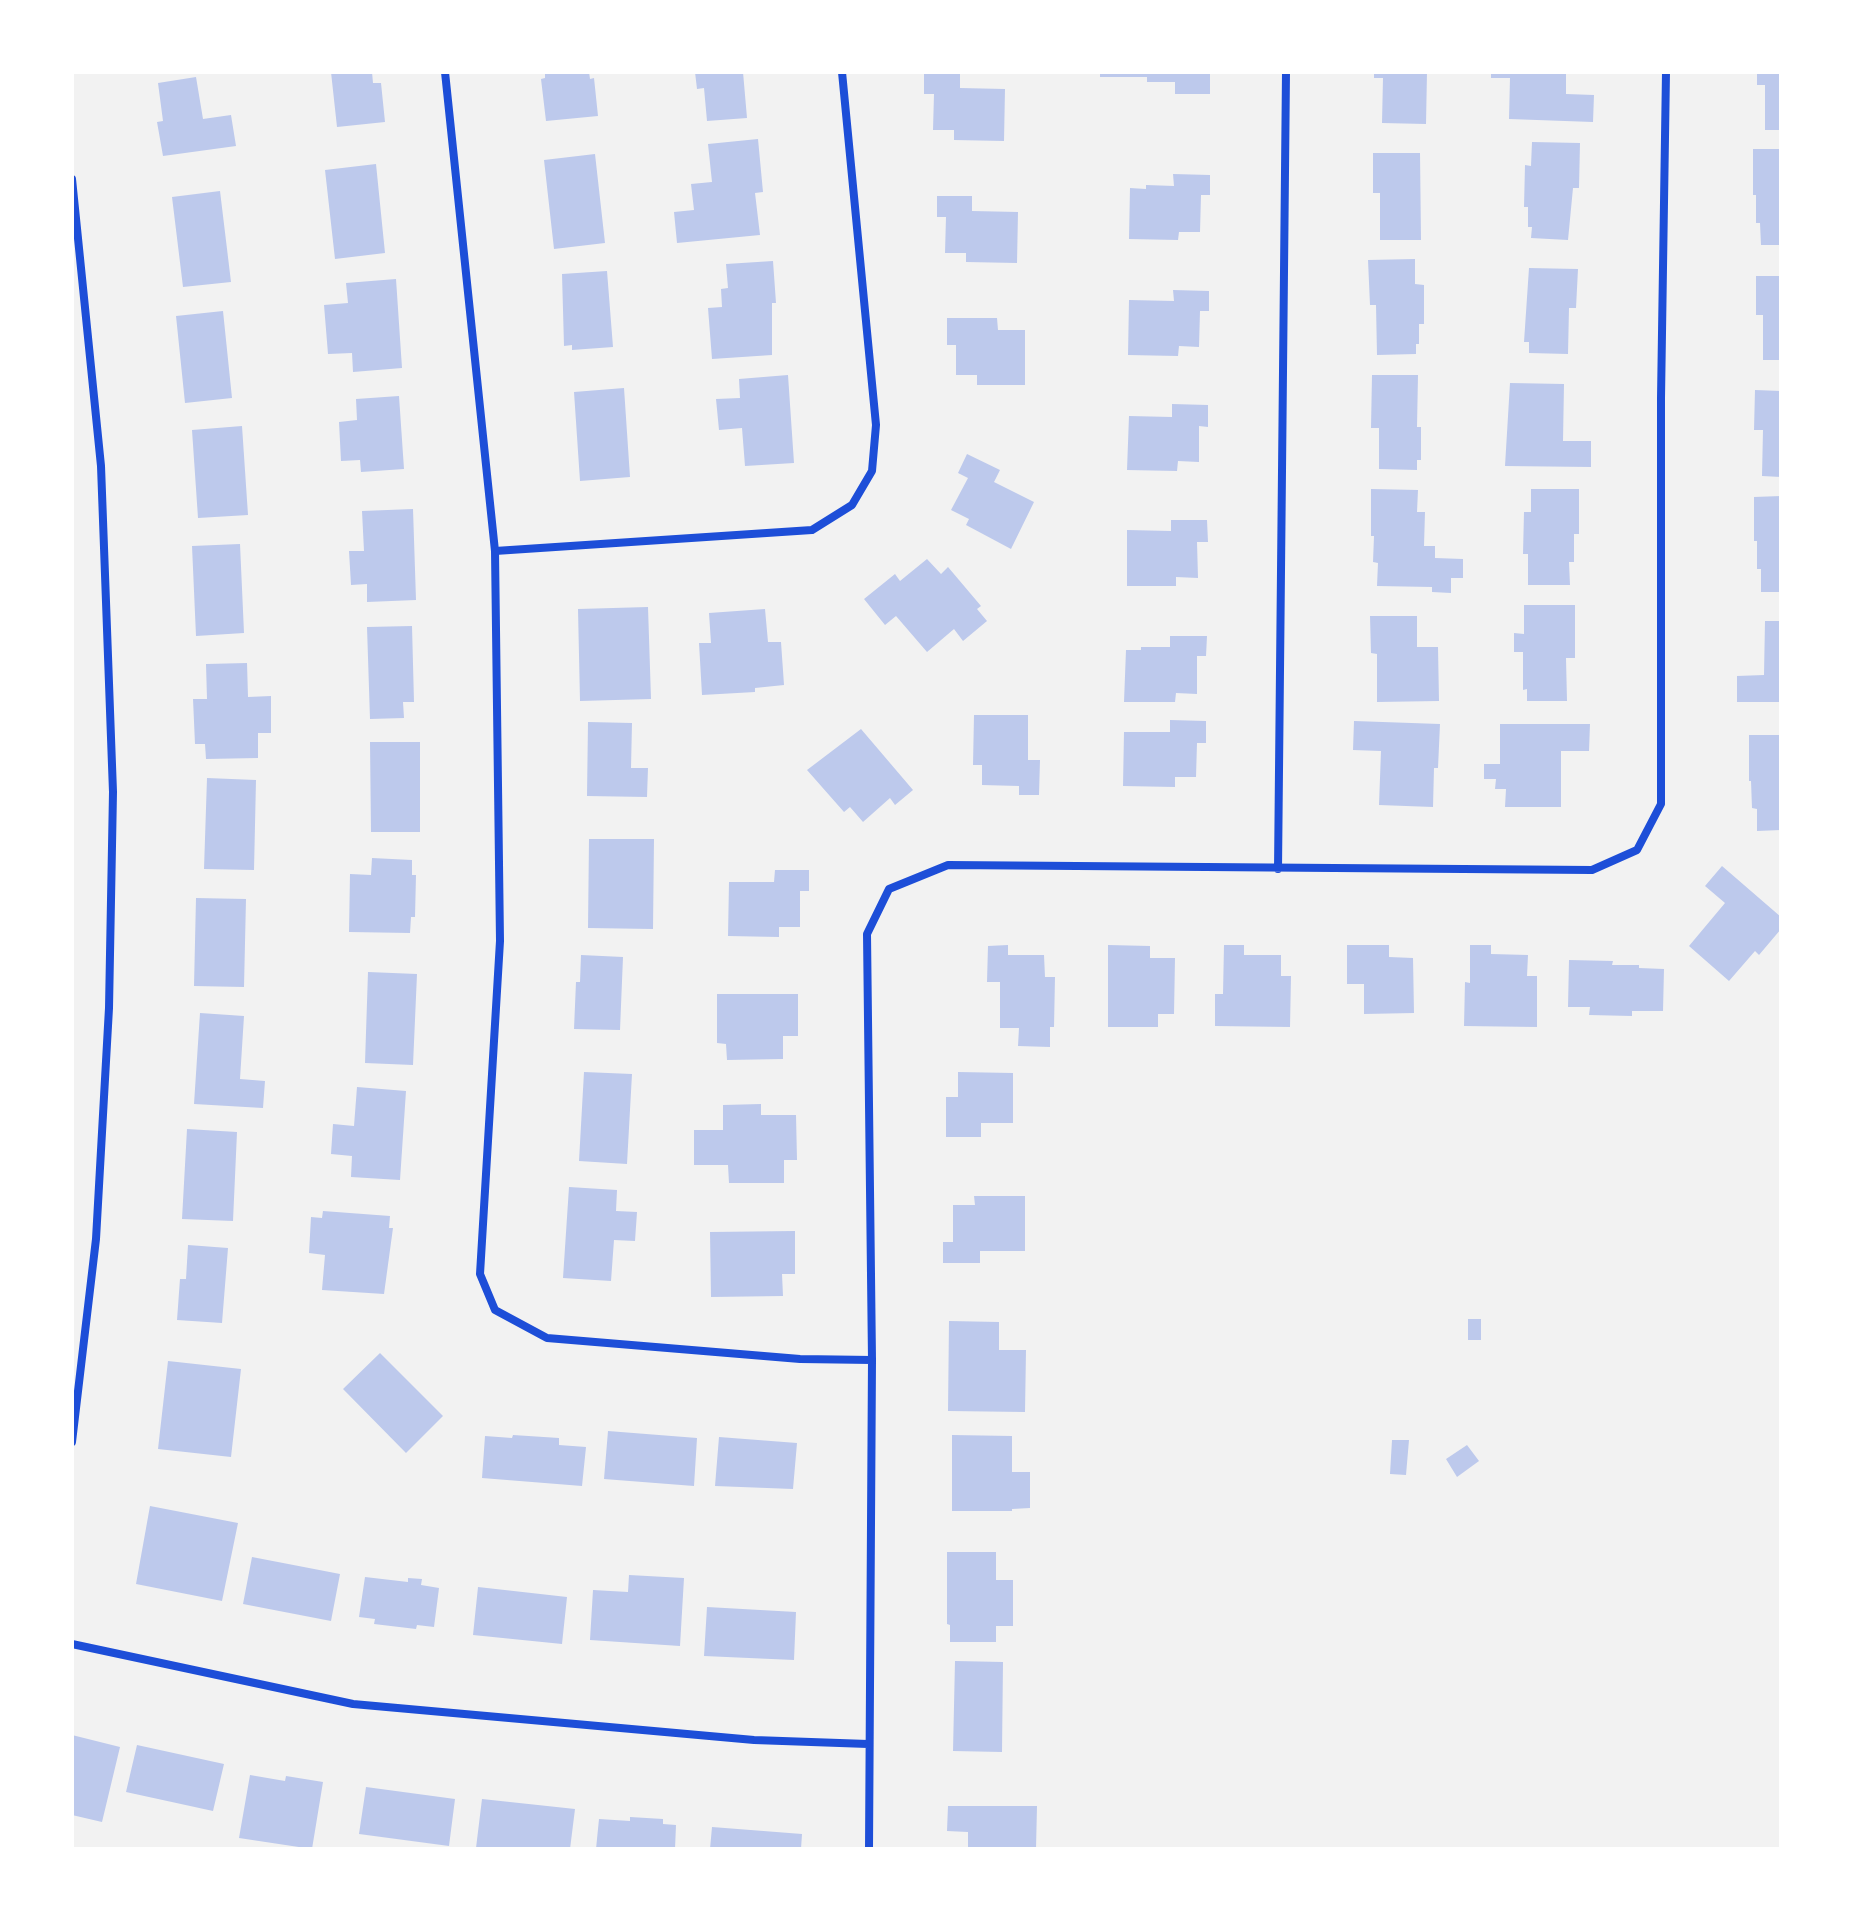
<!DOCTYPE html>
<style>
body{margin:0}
#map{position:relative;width:1853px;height:1921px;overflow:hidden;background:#f2f2f2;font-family:"DM Sans",sans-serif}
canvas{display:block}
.frame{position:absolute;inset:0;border:74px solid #fff;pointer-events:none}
</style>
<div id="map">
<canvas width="1853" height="1921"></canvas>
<div class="frame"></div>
</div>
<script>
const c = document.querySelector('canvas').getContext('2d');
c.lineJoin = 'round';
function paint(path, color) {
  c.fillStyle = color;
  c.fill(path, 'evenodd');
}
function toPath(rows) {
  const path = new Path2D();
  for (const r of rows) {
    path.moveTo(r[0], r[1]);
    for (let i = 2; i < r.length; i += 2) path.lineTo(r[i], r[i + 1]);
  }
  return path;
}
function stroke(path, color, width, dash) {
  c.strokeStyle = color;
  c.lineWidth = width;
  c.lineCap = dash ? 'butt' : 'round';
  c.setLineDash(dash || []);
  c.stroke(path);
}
paint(toPath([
 [331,72,372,72,373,83,381,83,385,122,337,127],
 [545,72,589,72,590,79,594,78,598,116,546,121,541,79,545,78],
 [695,72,743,72,747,118,707,121,704,88,697,89],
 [924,72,960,73,960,88,1005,89,1004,141,954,140,954,130,933,130,934,94,924,94],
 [1100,72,1203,72,1210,74,1210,94,1175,94,1175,82,1147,82,1147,77,1100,77],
 [1374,72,1427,72,1426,124,1382,123,1383,78,1374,78],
 [1491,72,1566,72,1566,94,1594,95,1593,122,1509,119,1510,78,1491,78],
 [1757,72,1781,72,1781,130,1765,130,1765,85,1757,85],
 [196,77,203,119,231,115,236,146,163,156,157,122,163,121,158,83],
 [758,139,763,192,755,193,760,235,677,243,674,212,694,210,691,184,712,182,708,144],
 [1532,142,1580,143,1579,188,1573,188,1568,240,1531,238,1532,227,1528,227,1528,207,1524,207,1525,165,1531,166],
 [1753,149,1781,149,1781,245,1761,245,1760,223,1756,223,1756,195,1753,195],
 [1373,153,1420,153,1421,240,1380,240,1380,193,1373,193],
 [595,154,605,243,554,249,544,160],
 [376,164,385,253,335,259,325,170],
 [1173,174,1210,175,1210,195,1201,195,1200,232,1179,232,1178,240,1129,239,1130,188,1146,189,1146,185,1174,186],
 [220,191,231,282,183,287,172,197],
 [937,196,972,196,972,211,1018,212,1017,263,966,262,966,253,945,253,946,217,937,217],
 [1415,259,1415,284,1424,285,1424,324,1419,324,1419,344,1416,344,1416,354,1377,355,1376,305,1370,305,1368,260],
 [773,261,776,303,772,303,772,355,712,359,708,308,722,307,721,289,728,288,726,264],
 [1529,268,1578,269,1576,308,1569,308,1568,354,1529,353,1529,342,1524,342],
 [607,271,613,347,572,350,572,345,564,346,562,274],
 [1756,276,1781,276,1781,360,1763,360,1763,315,1756,315],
 [396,279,402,368,353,372,352,353,328,354,324,305,348,303,346,283],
 [1173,290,1209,291,1209,311,1200,311,1199,347,1179,346,1178,356,1128,355,1129,300,1174,301],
 [223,311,232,398,185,403,176,316],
 [947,318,997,318,998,330,1025,330,1025,385,977,385,977,375,956,375,956,345,947,345],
 [788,375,794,463,745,466,742,428,719,430,716,399,740,398,739,379],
 [1372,375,1418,375,1417,427,1421,427,1421,460,1417,460,1417,470,1379,469,1379,428,1371,428],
 [1510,383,1564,384,1563,441,1591,441,1591,467,1505,466],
 [624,388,630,477,580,481,574,392],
 [1755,390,1781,391,1781,477,1762,476,1763,430,1754,430],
 [399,396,404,469,361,472,360,460,341,461,339,422,357,420,356,399],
 [1172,404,1208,405,1208,427,1199,426,1199,462,1178,461,1177,471,1127,470,1129,416,1172,417],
 [242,426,248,515,198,518,192,430],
 [967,454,1000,470,994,482,1034,502,1011,549,966,525,969,519,951,510,968,478,958,473],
 [1371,489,1418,490,1417,512,1425,512,1424,546,1435,546,1435,558,1463,559,1463,578,1451,578,1451,593,1432,592,1432,587,1377,586,1378,563,1373,562,1374,536,1371,536],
 [1531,489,1579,489,1579,534,1574,534,1574,562,1569,562,1570,585,1528,585,1528,554,1523,554,1524,512,1531,512],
 [1781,496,1781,592,1761,592,1761,569,1757,569,1757,541,1754,541,1754,497],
 [413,509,416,600,367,602,367,584,351,585,349,551,364,551,362,511],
 [1171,520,1207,520,1208,542,1197,542,1198,578,1176,577,1176,586,1127,586,1127,530,1171,531],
 [240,544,244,633,196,636,192,546],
 [927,559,941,574,948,567,981,606,977,609,987,621,963,641,954,629,927,652,896,616,885,625,864,599,895,574,900,581],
 [1524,605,1575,605,1575,658,1566,658,1567,701,1527,701,1527,689,1523,690,1523,652,1514,652,1514,633,1524,634],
 [648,607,651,699,580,701,578,609],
 [765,609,768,642,781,642,784,685,755,688,755,692,702,695,699,643,711,643,709,613],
 [1370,616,1417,616,1417,647,1438,647,1439,701,1377,702,1377,654,1371,653],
 [1765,621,1781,621,1781,702,1737,702,1737,676,1764,675],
 [412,626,414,702,403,702,404,718,370,719,367,627],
 [1170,636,1207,636,1206,656,1197,656,1197,694,1176,693,1175,702,1124,702,1126,650,1141,650,1141,647,1170,647],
 [247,663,248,697,271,696,271,733,258,733,258,758,206,759,205,744,195,744,193,699,207,699,206,664],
 [974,715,1028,715,1028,760,1040,760,1039,795,1019,795,1019,786,982,785,982,765,973,765],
 [1170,720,1206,721,1206,743,1197,743,1196,777,1175,777,1175,787,1123,786,1124,732,1170,732],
 [1354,721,1440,724,1438,768,1434,768,1433,807,1379,805,1381,751,1353,750],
 [588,722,632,723,631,768,648,768,647,797,587,796],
 [1500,724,1590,724,1589,751,1561,751,1561,807,1505,807,1506,789,1495,789,1496,779,1484,779,1484,764,1500,764],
 [861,729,913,790,895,805,890,798,863,822,850,807,844,812,807,770],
 [1749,735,1781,735,1781,830,1757,831,1757,809,1752,808,1751,781,1749,781],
 [370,742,420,742,420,832,371,832],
 [207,778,256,780,254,870,204,869],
 [589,839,654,839,653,929,588,928],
 [372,858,412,860,412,875,416,875,415,917,411,917,410,933,349,932,350,874,371,875],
 [1722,866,1781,917,1781,929,1759,955,1755,951,1729,981,1689,946,1725,903,1705,886],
 [775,870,809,870,809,891,800,891,800,927,779,927,779,937,728,936,729,882,774,882],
 [196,898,246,899,244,987,194,986],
 [1008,945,1008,955,1044,955,1045,977,1055,977,1054,1027,1050,1027,1050,1047,1018,1046,1019,1028,1000,1028,1000,982,987,982,988,946],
 [1108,945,1150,946,1150,958,1175,958,1174,1014,1158,1014,1158,1027,1108,1027],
 [1224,945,1244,945,1244,955,1281,955,1281,976,1291,976,1290,1027,1215,1026,1215,994,1223,994],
 [1347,945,1389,945,1389,957,1413,958,1414,1013,1364,1014,1364,984,1347,984],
 [1470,945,1491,945,1491,954,1528,955,1527,976,1537,976,1537,1027,1464,1026,1465,982,1470,983],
 [581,955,623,957,620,1030,574,1029,576,982,580,982],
 [1569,960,1613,961,1612,965,1639,965,1639,968,1664,969,1663,1011,1632,1011,1632,1016,1589,1015,1590,1007,1568,1007],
 [368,972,417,974,413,1065,365,1063],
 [717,994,798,994,798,1036,783,1036,783,1059,727,1060,726,1044,717,1043],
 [200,1013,244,1016,240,1079,265,1081,263,1108,194,1104],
 [584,1072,632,1074,627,1164,579,1161],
 [958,1072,1013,1073,1013,1123,981,1123,981,1137,946,1137,946,1097,958,1097],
 [357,1087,406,1091,400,1180,351,1177,352,1156,331,1154,333,1124,354,1126],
 [761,1104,761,1115,796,1115,797,1160,784,1160,784,1183,729,1183,728,1165,694,1165,694,1130,723,1130,723,1105],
 [187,1129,237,1132,233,1221,182,1219],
 [569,1187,617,1190,616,1211,637,1212,635,1241,614,1240,611,1281,563,1278],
 [974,1196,1025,1196,1025,1251,980,1251,980,1263,943,1263,943,1242,953,1242,953,1205,975,1205],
 [323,1211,390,1216,389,1228,393,1228,384,1294,322,1290,325,1255,309,1253,311,1217,322,1218],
 [795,1231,795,1274,782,1274,783,1296,711,1297,710,1232],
 [188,1245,228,1248,222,1323,177,1320,180,1279,186,1279],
 [1468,1319,1481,1319,1481,1340,1468,1340],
 [949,1321,999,1322,999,1350,1026,1350,1025,1412,948,1411],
 [380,1353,443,1416,406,1453,343,1389],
 [168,1361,241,1369,231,1457,158,1449],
 [608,1431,697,1438,694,1486,604,1479],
 [513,1435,559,1438,559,1445,586,1447,582,1486,482,1478,485,1436,512,1438],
 [952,1435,1012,1436,1012,1472,1030,1472,1030,1508,1012,1509,1012,1511,952,1511],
 [719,1437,797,1443,793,1489,715,1486],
 [1392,1440,1409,1440,1406,1475,1390,1474],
 [1467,1445,1479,1461,1457,1477,1446,1459],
 [150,1506,238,1523,222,1601,136,1584],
 [947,1552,996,1552,996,1580,1013,1580,1013,1626,996,1626,996,1642,950,1642,950,1625,947,1624],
 [252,1557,340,1574,331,1621,243,1604],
 [629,1575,684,1578,680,1646,590,1640,593,1590,628,1592],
 [365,1577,408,1582,408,1578,422,1579,421,1585,439,1588,434,1627,417,1625,416,1629,374,1624,375,1619,359,1617],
 [478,1587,567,1597,562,1644,473,1635],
 [707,1607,796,1612,794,1660,704,1656],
 [955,1661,1003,1662,1002,1752,953,1751],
 [72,1735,120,1747,102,1822,72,1815],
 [137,1745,224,1764,213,1811,126,1792],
 [250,1775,285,1781,286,1776,323,1782,312,1849,239,1838],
 [366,1787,455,1799,449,1846,359,1834],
 [482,1799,575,1809,570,1849,476,1848],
 [948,1806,1037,1806,1036,1849,968,1849,968,1832,947,1831],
 [630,1817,663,1819,663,1824,676,1825,675,1849,596,1849,599,1819,630,1821],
 [712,1827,802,1834,801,1849,710,1849]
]), '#bdc9ec');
stroke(toPath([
 [445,72,495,551,500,941,480,1274,495,1310,547,1338,800,1359,872,1360],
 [72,179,101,466,113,792,109,1008,96,1239,72,1442],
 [495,551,812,530,852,505,872,471,876,425,842,72],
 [1278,869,1286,72],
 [72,1644,353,1704,754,1740,868,1744],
 [869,1849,872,1360,867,934,889,889,948,865,1592,870,1637,850,1661,804,1661,398,1666,72]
]), '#1d4ed8', 8);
</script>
